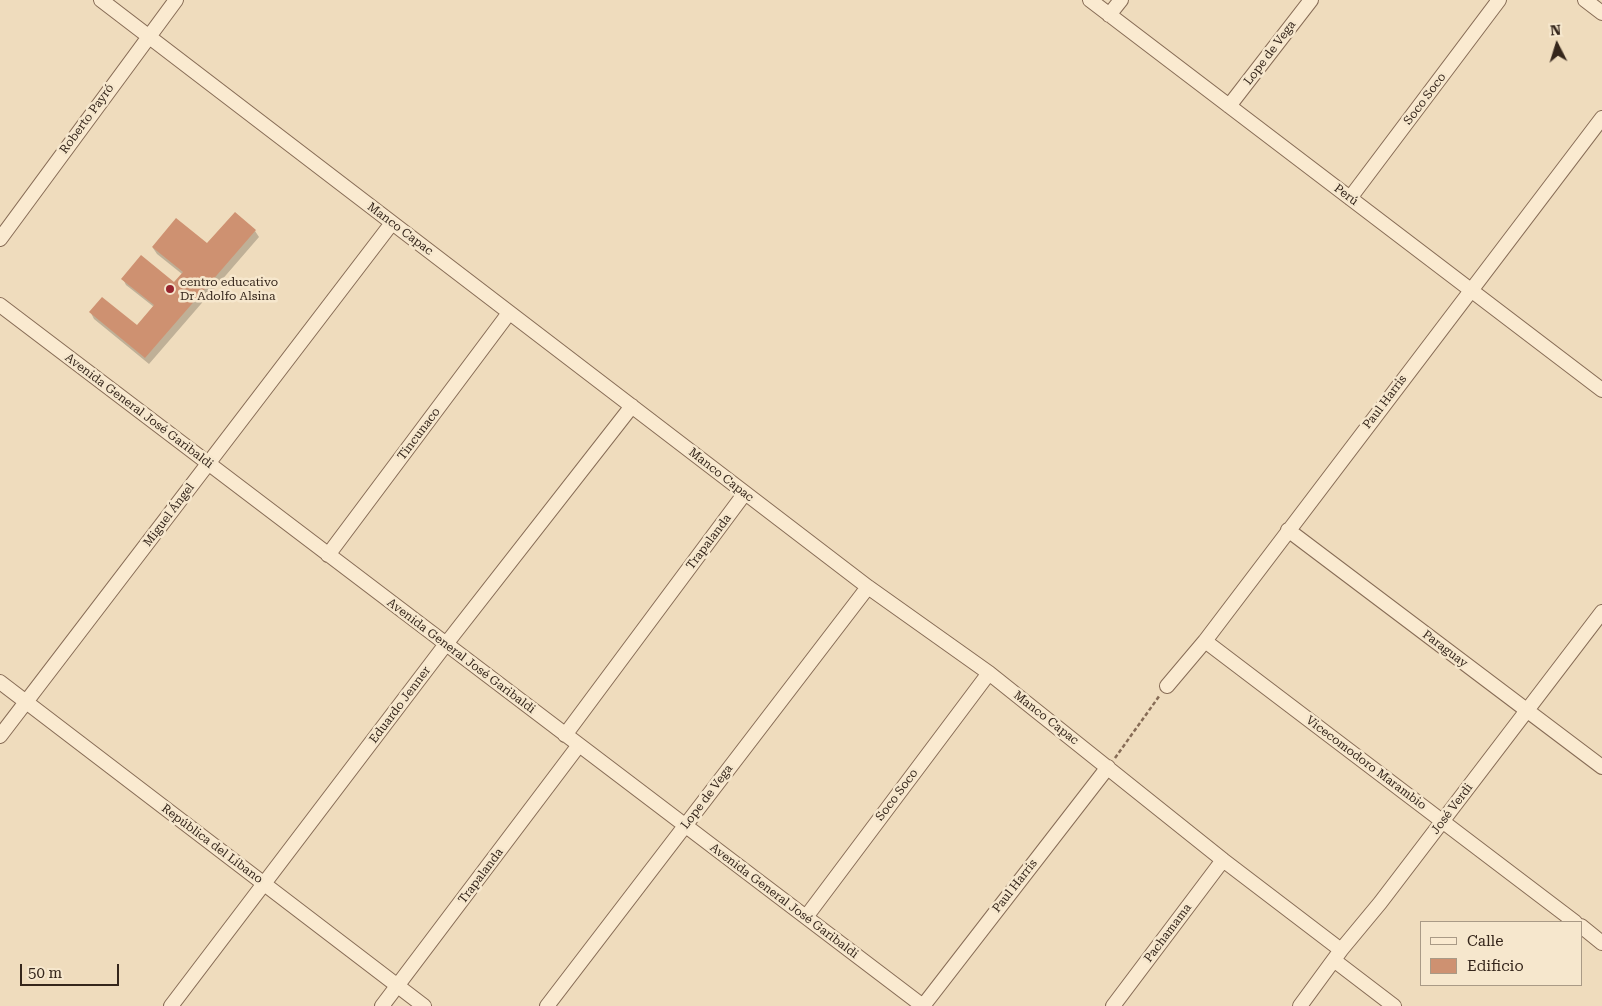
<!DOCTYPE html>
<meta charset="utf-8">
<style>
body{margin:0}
#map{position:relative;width:1602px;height:1006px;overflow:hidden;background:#efdcbd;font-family:"Roboto Serif",serif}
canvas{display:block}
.legend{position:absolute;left:1420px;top:921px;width:162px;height:65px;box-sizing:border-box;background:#f6e7cd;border:1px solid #a99a86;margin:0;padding:6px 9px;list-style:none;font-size:15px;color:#35261b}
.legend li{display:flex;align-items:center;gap:10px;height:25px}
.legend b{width:25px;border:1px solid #a99a86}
.north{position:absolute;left:1532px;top:20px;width:50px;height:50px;-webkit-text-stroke:4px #f6e7cd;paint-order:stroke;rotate:355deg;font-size:14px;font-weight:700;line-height:20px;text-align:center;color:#35261b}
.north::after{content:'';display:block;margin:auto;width:18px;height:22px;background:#35261b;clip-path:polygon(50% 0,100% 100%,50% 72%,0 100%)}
.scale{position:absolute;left:20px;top:964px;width:99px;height:22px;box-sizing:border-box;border:2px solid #35261b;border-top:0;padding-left:6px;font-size:15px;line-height:18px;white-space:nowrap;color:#35261b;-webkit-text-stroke:4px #f6e7cd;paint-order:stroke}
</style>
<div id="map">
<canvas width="1602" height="1006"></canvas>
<ul class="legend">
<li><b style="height:6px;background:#faead0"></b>Calle</li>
<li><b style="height:14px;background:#ce9171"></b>Edificio</li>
</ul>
<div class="north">N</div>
<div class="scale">50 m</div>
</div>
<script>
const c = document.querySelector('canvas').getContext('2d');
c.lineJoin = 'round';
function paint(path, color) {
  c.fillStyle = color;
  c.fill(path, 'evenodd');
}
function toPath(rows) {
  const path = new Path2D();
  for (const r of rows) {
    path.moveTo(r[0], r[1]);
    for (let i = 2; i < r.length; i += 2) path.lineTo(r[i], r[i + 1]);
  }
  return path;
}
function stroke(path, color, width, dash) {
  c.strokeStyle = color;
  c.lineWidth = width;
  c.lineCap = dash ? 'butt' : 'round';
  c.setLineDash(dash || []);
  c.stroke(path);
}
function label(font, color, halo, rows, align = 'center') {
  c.font = font + ' "Roboto Serif",serif';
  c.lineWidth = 5;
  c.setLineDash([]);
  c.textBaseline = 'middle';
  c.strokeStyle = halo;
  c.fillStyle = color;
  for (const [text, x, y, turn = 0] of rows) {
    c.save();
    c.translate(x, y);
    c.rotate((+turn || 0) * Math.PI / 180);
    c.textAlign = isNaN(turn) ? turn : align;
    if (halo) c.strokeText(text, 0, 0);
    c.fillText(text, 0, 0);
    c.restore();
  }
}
paint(toPath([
 [255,231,259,237,149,364,94,319,91,313,137,326,154,307,126,285,123,279,174,284,182,274,157,254,153,248,208,245]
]), '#0003');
paint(toPath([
 [235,212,256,230,145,358,89,312,102,297,137,325,154,305,121,279,141,255,174,282,183,272,152,247,176,218,207,243]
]), '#ce9171');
const minor = toPath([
 [101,0,868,587,989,673,1223,860,1341,950],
 [1090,0,1602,390],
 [1585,0,1602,13],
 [1109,15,1121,0],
 [1229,106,1311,0],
 [1350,198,1499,0],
 [0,239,176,0],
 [0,305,923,1006],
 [1288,530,1602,767],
 [328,555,509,313],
 [1205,641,1575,922],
 [0,682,424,1006],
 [1167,686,1205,641,1602,118],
 [565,735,745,493],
 [0,736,392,223],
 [806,917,989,673],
 [1581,926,1602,943],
 [1335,961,1394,1006],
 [171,1006,446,644,632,406],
 [382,1006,579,745],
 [547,1006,868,587],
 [923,1006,1108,767],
 [1113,1006,1223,860],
 [1300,1006,1341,950,1380,903,1602,612]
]);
stroke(minor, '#876c56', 16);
stroke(toPath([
 [1115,758,1160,695]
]), '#876c56', 2.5, [4, 2.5]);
stroke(minor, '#faead0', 14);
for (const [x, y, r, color] of [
 [170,289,5,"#97242e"]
]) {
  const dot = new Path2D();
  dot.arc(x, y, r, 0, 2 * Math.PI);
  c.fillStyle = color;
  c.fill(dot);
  stroke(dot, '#f6e7cd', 2);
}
label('12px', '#35261b', '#f6e7cd', [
 ["Lope de Vega",1270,53,-53],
 ["Soco Soco",1425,99,-53],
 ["Roberto Payró",87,119,-54],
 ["Perú",1346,195,37],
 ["Manco Capac",400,229,37],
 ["Paul Harris",1385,402,-53],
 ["Avenida General José Garibaldi",139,411,37],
 ["Tincunaco",419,434,-53],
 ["Manco Capac",721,475,38],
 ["Miguel Ángel",169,515,-53],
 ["Trapalanda",709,542,-53],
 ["Paraguay",1445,649,37],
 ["Avenida General José Garibaldi",461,656,37],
 ["Eduardo Jenner",400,705,-53],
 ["Manco Capac",1046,718,38],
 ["Vicecomodoro Marambio",1366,763,37],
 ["Soco Soco",897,795,-53],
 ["Lope de Vega",707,797,-53],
 ["José Verdi",1452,809,-53],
 ["República del Líbano",212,844,37],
 ["Trapalanda",481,876,-53],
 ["Paul Harris",1015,886,-52],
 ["Avenida General José Garibaldi",784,901,37],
 ["Pachamama",1168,933,-53]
]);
label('12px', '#35261b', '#f6e7cd', [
 ["centro educativo",180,282],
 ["Dr Adolfo Alsina",180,296]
], 'left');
</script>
